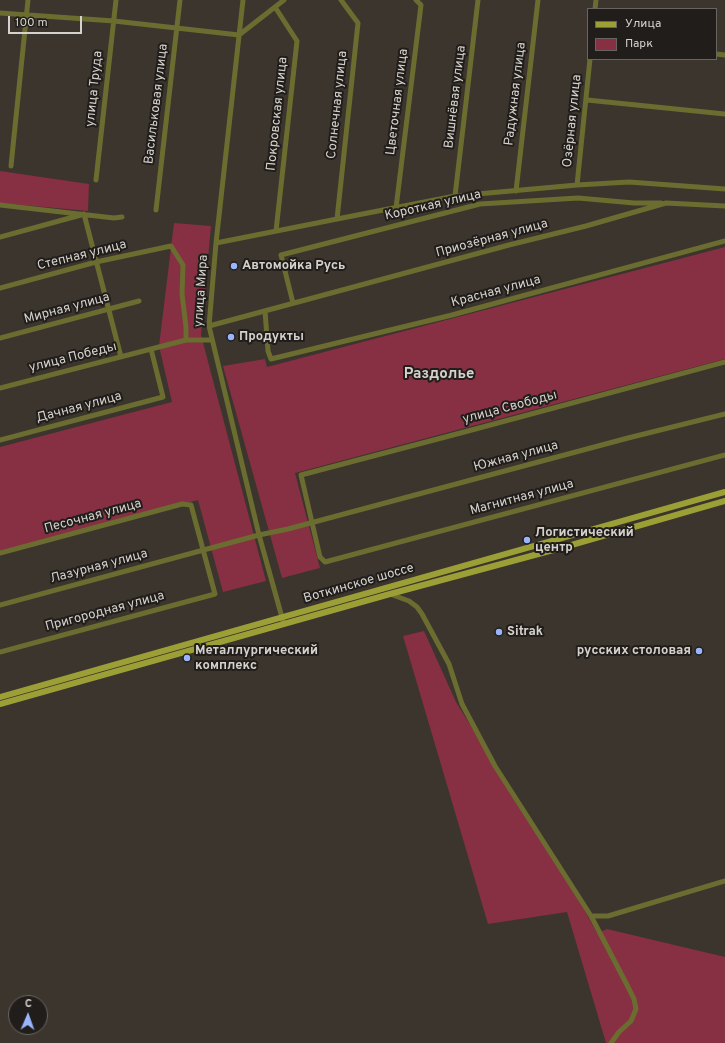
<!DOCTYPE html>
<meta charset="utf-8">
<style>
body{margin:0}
#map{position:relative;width:725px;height:1043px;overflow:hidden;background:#3b352d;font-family:Overpass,sans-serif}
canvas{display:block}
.legend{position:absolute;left:587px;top:8px;width:130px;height:52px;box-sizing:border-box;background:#201d1a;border:1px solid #686561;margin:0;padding:5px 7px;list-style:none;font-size:12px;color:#d5d1cc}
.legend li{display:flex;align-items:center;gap:8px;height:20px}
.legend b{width:20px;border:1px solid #686561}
.north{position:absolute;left:8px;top:995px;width:40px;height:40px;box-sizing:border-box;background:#201d1a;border:1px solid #686561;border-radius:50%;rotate:2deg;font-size:11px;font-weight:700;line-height:16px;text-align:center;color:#d5d1cc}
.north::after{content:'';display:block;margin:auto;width:14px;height:18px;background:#9ab5fd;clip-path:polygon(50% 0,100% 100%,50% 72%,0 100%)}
.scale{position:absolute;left:8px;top:16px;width:74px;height:18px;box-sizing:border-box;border:2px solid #d5d1cc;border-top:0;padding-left:5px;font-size:12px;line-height:14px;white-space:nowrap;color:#d5d1cc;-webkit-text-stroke:3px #201d1a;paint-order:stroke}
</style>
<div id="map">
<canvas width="725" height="1043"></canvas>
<ul class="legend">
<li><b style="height:5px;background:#9c9f35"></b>Улица</li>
<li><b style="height:11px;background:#872f43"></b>Парк</li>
</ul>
<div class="north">С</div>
<div class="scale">100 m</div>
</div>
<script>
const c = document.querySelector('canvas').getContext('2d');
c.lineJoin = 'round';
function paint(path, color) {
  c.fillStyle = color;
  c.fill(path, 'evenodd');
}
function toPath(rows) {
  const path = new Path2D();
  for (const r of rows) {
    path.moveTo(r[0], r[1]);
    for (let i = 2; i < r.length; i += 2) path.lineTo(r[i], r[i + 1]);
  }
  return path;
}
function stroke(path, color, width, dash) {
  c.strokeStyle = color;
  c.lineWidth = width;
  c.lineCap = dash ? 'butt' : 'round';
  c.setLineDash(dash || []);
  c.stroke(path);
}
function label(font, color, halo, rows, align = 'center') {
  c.font = font + ' Overpass,sans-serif';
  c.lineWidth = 4;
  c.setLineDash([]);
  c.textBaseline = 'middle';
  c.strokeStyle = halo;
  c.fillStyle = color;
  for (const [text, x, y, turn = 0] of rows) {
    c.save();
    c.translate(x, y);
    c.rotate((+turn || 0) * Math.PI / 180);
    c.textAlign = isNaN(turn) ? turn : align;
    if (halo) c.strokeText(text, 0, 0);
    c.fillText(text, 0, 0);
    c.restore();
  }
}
paint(toPath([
 [0,171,89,184,88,211,0,203],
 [174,223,211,226,201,335,266,581,223,592,198,500,0,552,0,447,172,402,159,346],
 [725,247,725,359,295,473,320,568,282,578,223,366,265,359,267,367],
 [424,631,456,702,584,909,597,933,607,929,725,957,725,1043,606,1043,567,912,488,924,403,636]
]), '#872f43');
stroke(toPath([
 [243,0,216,243,209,326,259,535,283,621],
 [275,7,297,41,276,231],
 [595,9,596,0],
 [0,13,114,21,239,35],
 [239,35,284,0],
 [716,54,725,55],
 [587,100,725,114],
 [11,166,28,0],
 [96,180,116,0],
 [577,185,590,59],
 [516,191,538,0],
 [455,196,478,0],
 [0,205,114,218,122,217],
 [396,208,421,5,416,0],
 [156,210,180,0],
 [84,214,121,357],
 [337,219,358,23,341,0],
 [0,237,81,215],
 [216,243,337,219,455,196,577,185,629,182,725,189],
 [0,288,96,262,171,246,183,265,182,294,186,327,186,340],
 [293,303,281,255,480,204,578,198,634,203,661,203],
 [265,311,268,351,271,359,452,315,725,241],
 [209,326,509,245,586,226,666,203,725,206],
 [0,338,139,301],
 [725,362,468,431,301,475,320,557,325,562,725,455],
 [0,388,186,340,211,340],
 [0,440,163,397,151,349],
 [0,553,182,504,191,505,215,594,0,652],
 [390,594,409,601,417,607,422,614,449,664,462,704,495,766,591,916,626,983,634,999,636,1009,631,1021,619,1032,611,1043],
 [0,605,259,535,288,529,628,438,725,414],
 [591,916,608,916,725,881]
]), '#6a6d2f', 5);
stroke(toPath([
 [0,697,725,492],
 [0,704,390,594,568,546,725,501]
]), '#9c9f35', 6);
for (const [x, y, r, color] of [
 [234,266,4,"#9ab5fd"],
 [231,337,4,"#9ab5fd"],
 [527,540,4,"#9ab5fd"],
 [499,632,4,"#9ab5fd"],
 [699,651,4,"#9ab5fd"],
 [187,658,4,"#9ab5fd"]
]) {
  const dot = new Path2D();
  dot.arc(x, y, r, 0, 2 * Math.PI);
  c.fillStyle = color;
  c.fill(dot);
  stroke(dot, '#201d1a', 1.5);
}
label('13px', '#d5d1cc', '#201d1a', [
 ["улица Труда",95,89,-84],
 ["Радужная улица",516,94,-83],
 ["Вишнёвая улица",456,97,-83],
 ["Цветочная улица",398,102,-83],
 ["Васильковая улица",157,104,-83],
 ["Солнечная улица",338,105,-84],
 ["Покровская улица",278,114,-84],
 ["Озёрная улица",573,121,-84],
 ["Короткая улица",433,206,-13],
 ["Приозёрная улица",492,239,-15],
 ["Степная улица",82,256,-14],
 ["улица Мира",202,291,-86],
 ["Красная улица",496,292,-15],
 ["Мирная улица",67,309,-15],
 ["улица Победы",73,358,-14],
 ["Дачная улица",79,408,-15],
 ["улица Свободы",510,408,-15],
 ["Южная улица",516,457,-15],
 ["Магнитная улица",522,498,-15],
 ["Песочная улица",93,517,-15],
 ["Лазурная улица",99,567,-15],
 ["Воткинское шоссе",359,584,-16],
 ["Пригородная улица",105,612,-15]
]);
label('bold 13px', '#d5d1cc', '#201d1a', [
 ["Автомойка Русь",242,266],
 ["Продукты",239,337],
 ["Логистический",535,533],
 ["центр",535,548],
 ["Sitrak",507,632],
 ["Металлургический",195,651],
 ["комплекс",195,666],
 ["русских столовая",691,651,"right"]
], 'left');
label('bold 15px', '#d5d1cc', '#201d1a', [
 ["Раздолье",439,375]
]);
</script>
